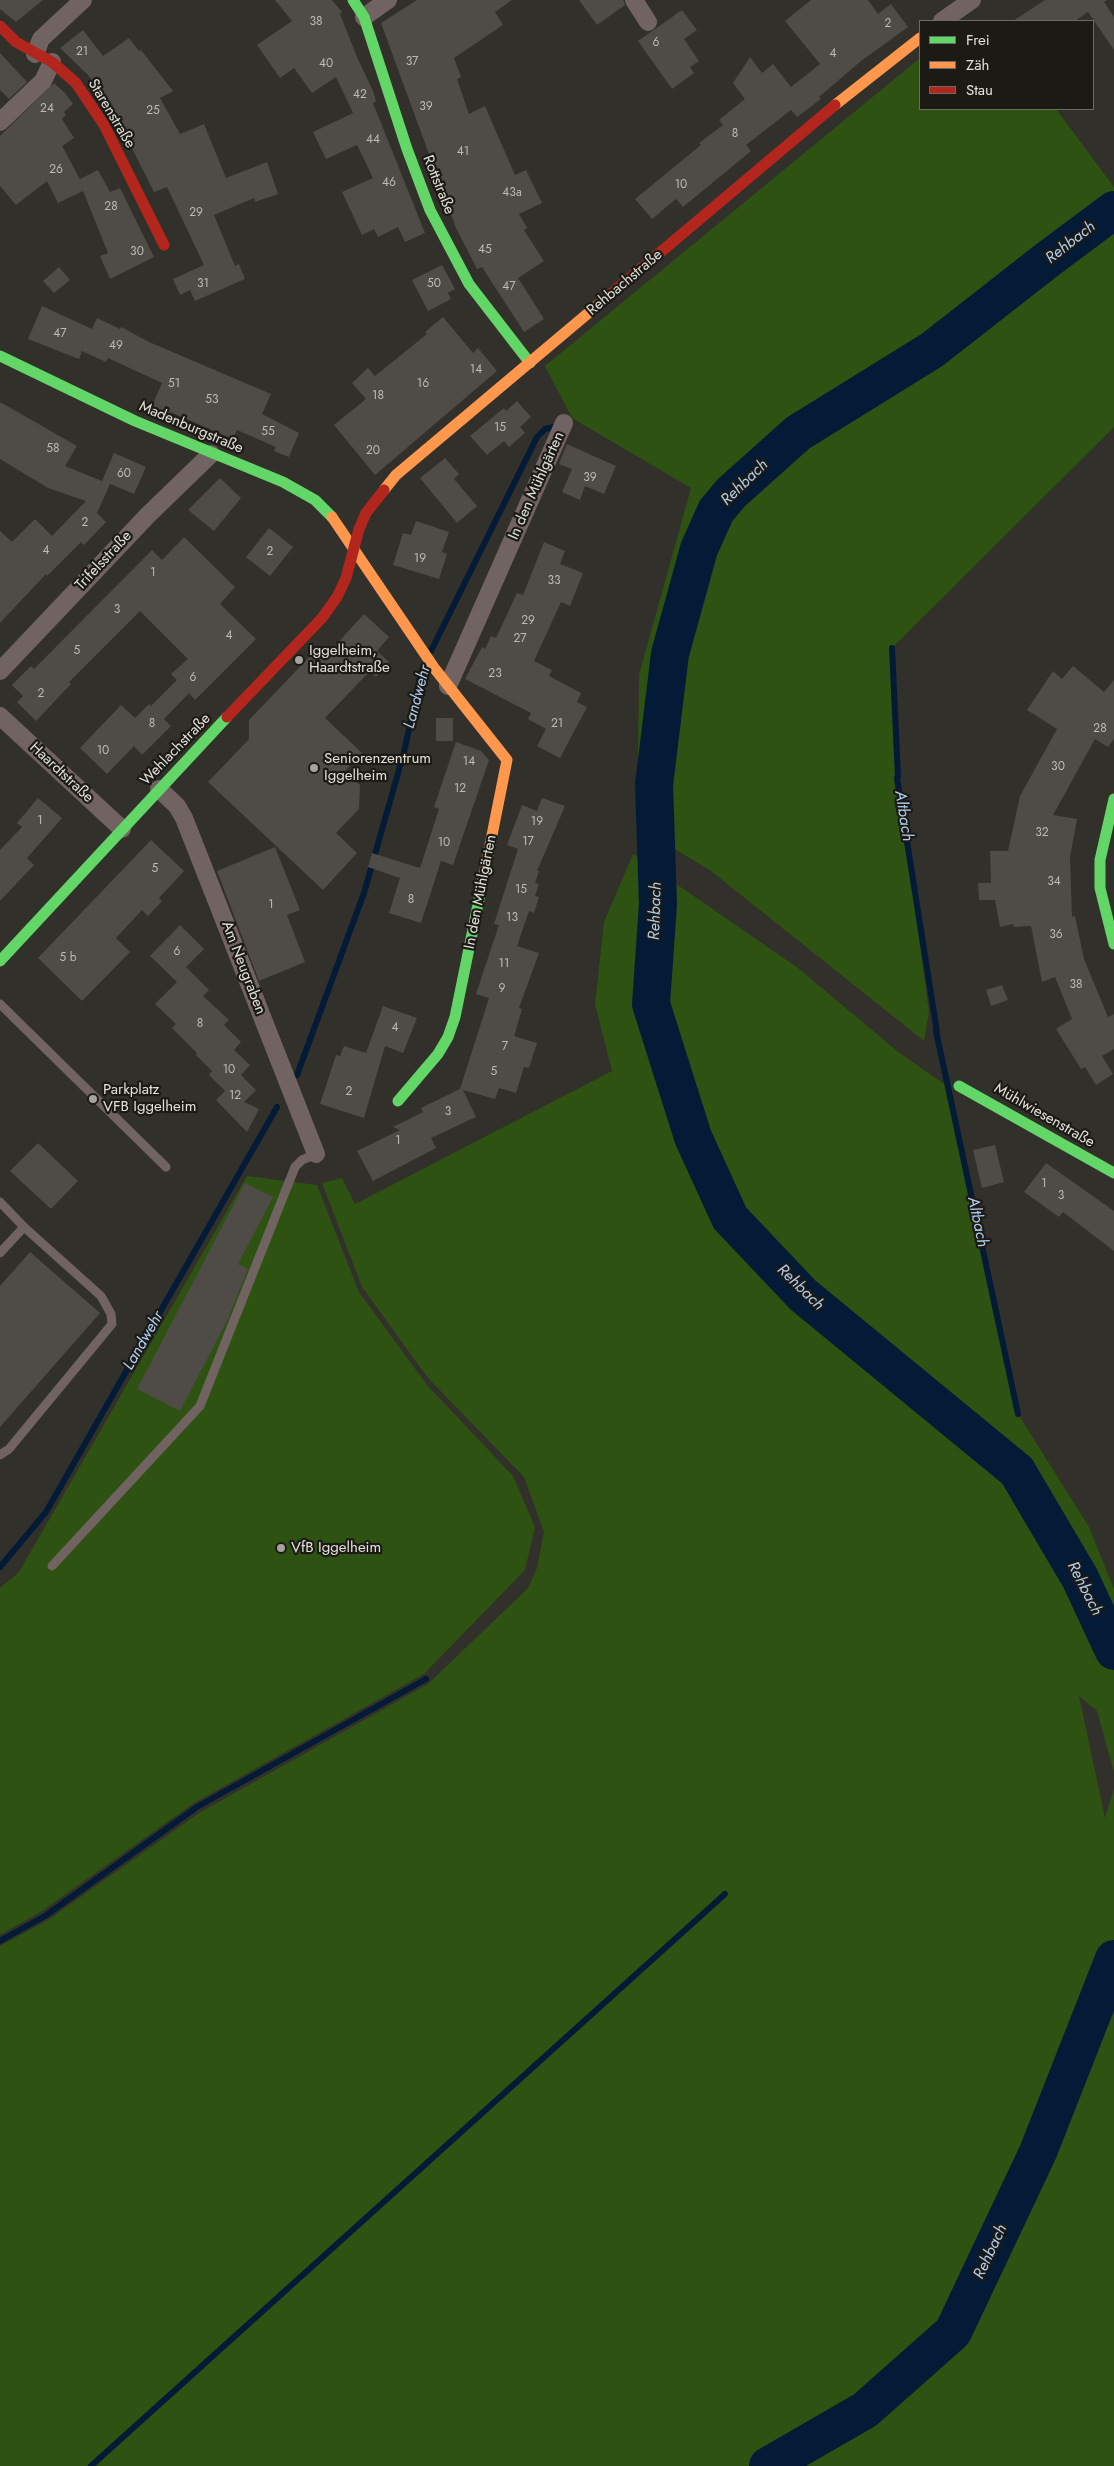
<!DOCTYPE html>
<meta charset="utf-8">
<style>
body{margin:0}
#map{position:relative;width:1114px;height:2466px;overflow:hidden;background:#32302a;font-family:Jost,sans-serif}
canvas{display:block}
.legend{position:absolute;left:919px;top:20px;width:175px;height:90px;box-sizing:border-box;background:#1b1a15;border:1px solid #6b6a63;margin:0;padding:6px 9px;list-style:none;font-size:15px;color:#e2e1d9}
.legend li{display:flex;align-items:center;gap:10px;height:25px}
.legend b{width:25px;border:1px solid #6b6a63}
</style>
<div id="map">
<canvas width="1114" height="2466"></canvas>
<ul class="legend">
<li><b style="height:6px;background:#63d668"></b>Frei</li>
<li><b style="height:6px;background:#ff974d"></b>Zäh</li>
<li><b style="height:6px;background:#b3261e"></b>Stau</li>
</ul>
</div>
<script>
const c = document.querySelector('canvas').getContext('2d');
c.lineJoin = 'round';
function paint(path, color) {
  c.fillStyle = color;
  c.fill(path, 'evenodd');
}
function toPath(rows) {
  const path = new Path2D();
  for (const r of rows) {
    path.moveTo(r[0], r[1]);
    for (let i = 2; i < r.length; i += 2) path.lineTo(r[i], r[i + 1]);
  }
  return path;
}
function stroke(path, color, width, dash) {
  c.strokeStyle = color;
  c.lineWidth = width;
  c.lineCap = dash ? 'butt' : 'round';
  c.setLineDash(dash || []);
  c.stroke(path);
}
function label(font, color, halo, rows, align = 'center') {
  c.font = font + ' Jost,sans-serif';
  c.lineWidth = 4.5;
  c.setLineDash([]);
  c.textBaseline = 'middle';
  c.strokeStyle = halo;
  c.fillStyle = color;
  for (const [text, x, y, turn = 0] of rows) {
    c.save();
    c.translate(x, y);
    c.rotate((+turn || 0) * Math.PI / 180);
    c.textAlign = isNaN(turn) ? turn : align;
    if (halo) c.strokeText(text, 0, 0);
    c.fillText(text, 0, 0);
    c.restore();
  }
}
paint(toPath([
 [920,58,920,109,1056,109,1114,187,1114,427,892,648,897,778,929,1012,924,1041,711,871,637,826,639,675,691,488,572,418,545,366],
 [633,854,798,968,897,1051,947,1086,1018,1414,1089,1527,1114,1589,1114,1772,1097,1711,1079,1696,1105,1818,1114,1789,1114,2466,0,2466,0,1946,48,1920,199,1813,428,1684,528,1588,537,1568,544,1532,524,1477,428,1378,362,1287,322,1183,342,1178,355,1204,612,1071,595,1004,604,922],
 [247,1176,317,1185,359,1292,427,1385,513,1476,535,1527,525,1570,424,1674,194,1803,42,1911,0,1935,0,1588,19,1572]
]), '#2e5211');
stroke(toPath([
 [892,648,898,777],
 [431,651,537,437,545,429,554,427],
 [897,778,937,1032],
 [936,1031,1018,1414],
 [297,1075,364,893,404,752,421,673,425,664],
 [0,1567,46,1512,277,1107],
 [0,1941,45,1916,197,1807,426,1679],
 [91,2466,725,1894]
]), '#041b37', 6);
stroke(toPath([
 [1114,210,1047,260,932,350,798,433,731,493,716,511,699,549,670,654,654,785,658,904,651,1004,693,1137,730,1218,803,1295,1017,1471,1080,1578,1114,1651],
 [768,2466,865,2410,953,2332,1038,2152,1114,1959]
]), '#041b37', 38);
paint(toPath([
 [0,0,43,0,16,22,0,9],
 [275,0,332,0,342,12,340,14,357,57,373,91,376,101,373,103,425,233,405,242,398,227,378,237,374,229,362,235,342,192,373,178,357,145,326,159,313,132,353,113,336,77,312,93,294,68,280,78,257,45,292,21],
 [417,0,512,0,495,12,503,25,454,58,461,77,457,79,469,114,485,106,515,175,526,170,542,203,519,214,527,228,524,230,544,261,518,278,544,319,524,332,482,267,477,269,456,228,381,23],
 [579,0,623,0,625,5,597,25],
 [811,0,868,0,878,14,891,4,908,27,861,61,819,97,821,99,797,117,791,110,746,145,751,151,683,207,676,199,652,219,635,199,701,145,699,143,723,125,719,120,745,99,733,83,750,57,762,73,773,64,791,87,820,64,785,21],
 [1045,0,1107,0,1104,2,1114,17,1114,50,1088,12,1075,21,1013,21],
 [682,10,697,30,684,39,699,61,690,67,694,73,672,89,638,41],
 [83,30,103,56,129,38,139,51,141,50,173,91,160,98,180,134,204,124,226,178,267,162,278,194,255,202,254,198,214,215,235,266,239,264,245,279,195,301,190,290,180,295,173,279,204,265,167,187,154,192,116,117,88,75,60,48],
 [0,53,27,82,9,99,0,90],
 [54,83,65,93,73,104,64,112,66,115,62,119,74,138,62,146,80,179,98,170,110,192,120,188,154,257,110,279,100,256,108,253,83,191,58,203,47,181,16,205,0,186,0,136],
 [442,265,455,289,448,293,451,299,428,311,412,280],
 [59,267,70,280,54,293,43,281],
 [42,306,92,329,97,318,120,329,121,327,149,342,271,394,262,414,299,433,289,457,274,451,276,447,237,430,233,439,170,412,168,415,151,408,162,383,108,358,106,362,82,351,79,359,28,339],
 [443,317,473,353,478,348,497,371,375,475,334,425,366,399,352,383,368,368,375,376,427,334,425,332],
 [517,401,531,417,520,427,525,433,509,447,504,441,487,455,470,436,504,408,506,411],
 [0,402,77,446,65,466,102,481,114,453,146,467,134,494,110,484,97,513,106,522,84,545,81,542,47,576,46,574,0,623,0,531,12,542,35,519,52,536,86,501,48,488,0,459],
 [567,444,616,466,604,494,585,486,580,500,562,492,572,469,559,464],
 [445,458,459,474,454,479,477,506,457,523,420,478],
 [220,478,241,498,214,531,188,510],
 [416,521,449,532,442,552,447,554,439,579,393,565,403,533,411,535],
 [269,528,293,547,270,576,246,557],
 [184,537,235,587,220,604,256,639,195,700,189,693,164,719,171,726,142,755,134,746,107,774,80,748,121,705,135,718,149,704,151,706,177,680,171,674,188,659,140,611,69,682,71,684,36,721,17,702,23,696,12,685,31,666,34,669,152,550,162,560],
 [544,542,565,551,560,564,583,573,570,606,561,602,534,661,552,670,549,676,581,693,577,702,587,707,560,758,537,746,546,729,528,719,531,713,465,679,482,647,485,649,491,636,496,638,517,593,523,595],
 [364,614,389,637,377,651,389,662,376,677,370,671,325,718,362,753,345,771,360,785,359,809,336,833,357,853,323,890,208,782,249,739,249,720,315,651,323,659],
 [1073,666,1104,692,1114,680,1114,739,1108,747,1095,739,1053,815,1077,819,1070,857,1072,917,1075,916,1084,959,1108,1017,1114,1014,1114,1049,1102,1056,1113,1074,1096,1085,1085,1067,1081,1069,1056,1029,1072,1019,1055,977,1042,982,1031,926,1014,927,1013,924,1000,927,995,900,979,900,978,883,991,883,990,851,1008,851,1020,796,1057,729,1027,710,1053,671,1062,679],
 [436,718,453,718,453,741,436,741],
 [456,742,481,751,489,760,453,865,441,861,421,923,389,913,400,878,368,867,372,853,420,868,439,809,434,807],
 [38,798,62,818,27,858,34,865,0,901,0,850,22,827,17,823],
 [542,798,565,806,537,871,539,871,535,883,539,884,535,896,539,897,534,913,529,911,517,946,539,953,519,1008,522,1009,514,1036,537,1043,529,1068,524,1067,516,1093,499,1088,495,1099,463,1090,476,1117,431,1138,436,1148,373,1181,357,1151,400,1130,393,1127,423,1112,421,1108,460,1089,489,998,476,994,499,925,494,924,518,849,507,845,522,805,537,811],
 [151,840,184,871,159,898,162,901,148,916,142,910,116,938,130,952,82,1001,38,958],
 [275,847,300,910,287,915,305,962,259,981,217,871],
 [180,925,204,949,186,967,209,990,203,996,229,1020,224,1025,241,1042,234,1050,250,1065,241,1075,256,1090,244,1102,259,1109,247,1132,216,1100,225,1091,209,1075,212,1071,196,1055,197,1053,172,1028,176,1024,155,1004,177,982,150,956],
 [1002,985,1008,1000,991,1006,986,990],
 [383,1006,417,1018,403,1053,385,1046,364,1118,320,1104,336,1055,340,1056,344,1046,366,1053],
 [38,1143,78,1181,51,1209,10,1171],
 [995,1145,1004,1182,982,1188,973,1150],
 [1046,1163,1114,1211,1114,1251,1063,1212,1059,1217,1024,1192],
 [245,1183,273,1197,238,1264,248,1269,227,1321,180,1411,137,1389],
 [30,1252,100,1313,0,1427,0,1286]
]), '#4f4b47');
stroke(toPath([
 [0,1004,166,1167],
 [0,1202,24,1227,101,1296,111,1314,112,1324,9,1449,0,1455],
 [0,1253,24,1227],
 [52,1566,200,1406,295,1167,302,1160,316,1154]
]), '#706362', 9);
stroke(toPath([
 [634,0,648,22],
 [364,17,388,0],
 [942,21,972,0],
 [35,54,41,39,83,0],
 [0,122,43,81,52,62],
 [0,671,148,515,211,454],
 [448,686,564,423],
 [0,716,122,829],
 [159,789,177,806,184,818,316,1154]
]), '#706362', 18);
stroke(toPath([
 [353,0,364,17,407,149,430,210,469,284,530,363],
 [0,356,135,421,283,482,315,500,332,517],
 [1114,799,1100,860,1100,888,1114,944],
 [0,961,227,717],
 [959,1086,1114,1173],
 [398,1101,438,1054,448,1037,455,1017,482,885]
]), '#63d668', 11);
stroke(toPath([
 [835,105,920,38],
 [384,490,396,475,599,304],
 [332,517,435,669,507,760,482,885]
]), '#ff974d', 11);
stroke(toPath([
 [0,26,16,42,52,62,76,83,104,125,164,245],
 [599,304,835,105],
 [227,717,322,618,337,597,346,578,359,529,366,513,384,490]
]), '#b3261e', 11);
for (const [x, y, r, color] of [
 [299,660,5,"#a4a39c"],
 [314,768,5,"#a4a39c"],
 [93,1099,5,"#a4a39c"],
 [281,1548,5,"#a4a39c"]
]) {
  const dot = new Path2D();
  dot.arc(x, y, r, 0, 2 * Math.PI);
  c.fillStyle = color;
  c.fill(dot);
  stroke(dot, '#1b1a15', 2);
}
label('12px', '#bdbcb4', null, [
 ["38",316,22],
 ["2",888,24],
 ["6",656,43],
 ["21",82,52],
 ["4",833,54],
 ["37",412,62],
 ["40",326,64],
 ["42",360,95],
 ["39",426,107],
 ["24",47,109],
 ["25",153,111],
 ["8",735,134],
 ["44",373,140],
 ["41",463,152],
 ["26",56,170],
 ["46",389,183],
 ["10",681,185],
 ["43a",512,193],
 ["28",111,207],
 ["29",196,213],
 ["45",485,250],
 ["30",137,252],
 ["31",203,284],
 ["50",434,284],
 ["47",509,287],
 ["47",60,334],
 ["49",116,346],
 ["14",476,370],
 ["51",174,384],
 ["16",423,384],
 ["18",378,396],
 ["53",212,400],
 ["15",500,428],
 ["55",268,432],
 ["58",53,449],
 ["20",373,451],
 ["60",124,474],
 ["39",590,478],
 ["2",85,523],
 ["4",46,551],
 ["2",270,552],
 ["19",420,559],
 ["1",153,573],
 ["33",554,581],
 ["3",117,610],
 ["29",528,621],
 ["4",229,636],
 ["27",520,639],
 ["5",77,651],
 ["23",495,674],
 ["6",193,678],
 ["2",41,694],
 ["8",152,724],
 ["21",557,724],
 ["28",1100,729],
 ["10",103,751],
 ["14",469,762],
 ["30",1058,767],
 ["12",460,789],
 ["1",40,821],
 ["19",537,822],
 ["32",1042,833],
 ["17",528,842],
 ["10",444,843],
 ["5",155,869],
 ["34",1054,882],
 ["15",521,890],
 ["8",411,900],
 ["1",271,905],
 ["13",512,918],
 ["36",1056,935],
 ["6",177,952],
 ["5 b",68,958],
 ["11",504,964],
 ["38",1076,985],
 ["9",502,989],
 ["8",200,1024],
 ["4",395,1028],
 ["7",505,1047],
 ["10",229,1070],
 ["5",494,1072],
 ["2",349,1092],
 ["12",235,1096],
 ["3",448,1112],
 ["1",398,1141],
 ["1",1044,1184],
 ["3",1061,1196]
]);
label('15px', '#e2e1d9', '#1b1a15', [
 ["Starenstraße",111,114,59],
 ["Rottstraße",438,185,68],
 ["Rehbachstraße",625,283,-40],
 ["Madenburgstraße",191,428,23],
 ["In den Mühlgärten",537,486,-66],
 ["Trifelsstraße",104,561,-47],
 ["Wehlachstraße",176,750,-46],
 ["Haardtstraße",61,773,43],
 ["In den Mühlgärten",481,892,-79],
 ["Am Neugraben",243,968,69],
 ["Mühlwiesenstraße",1044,1116,30]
]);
label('15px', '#e2e1d9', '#1b1a15', [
 ["Iggelheim,",309,651],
 ["Haardtstraße",309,668],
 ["Seniorenzentrum",324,759],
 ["Iggelheim",324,776],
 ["Parkplatz",103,1090],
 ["VFB Iggelheim",103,1107],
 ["VfB Iggelheim",291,1548]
], 'left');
label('italic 16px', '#b0cdf0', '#1b1a15', [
 ["Rehbach",1071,243,-38],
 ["Rehbach",745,483,-44],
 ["Landwehr",418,697,-75],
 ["Altbach",903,816,81],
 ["Rehbach",656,911,-88],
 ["Altbach",977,1222,78],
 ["Rehbach",800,1288,44],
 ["Landwehr",144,1341,-60],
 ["Rehbach",1084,1589,63],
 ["Rehbach",991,2252,-65]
]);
</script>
